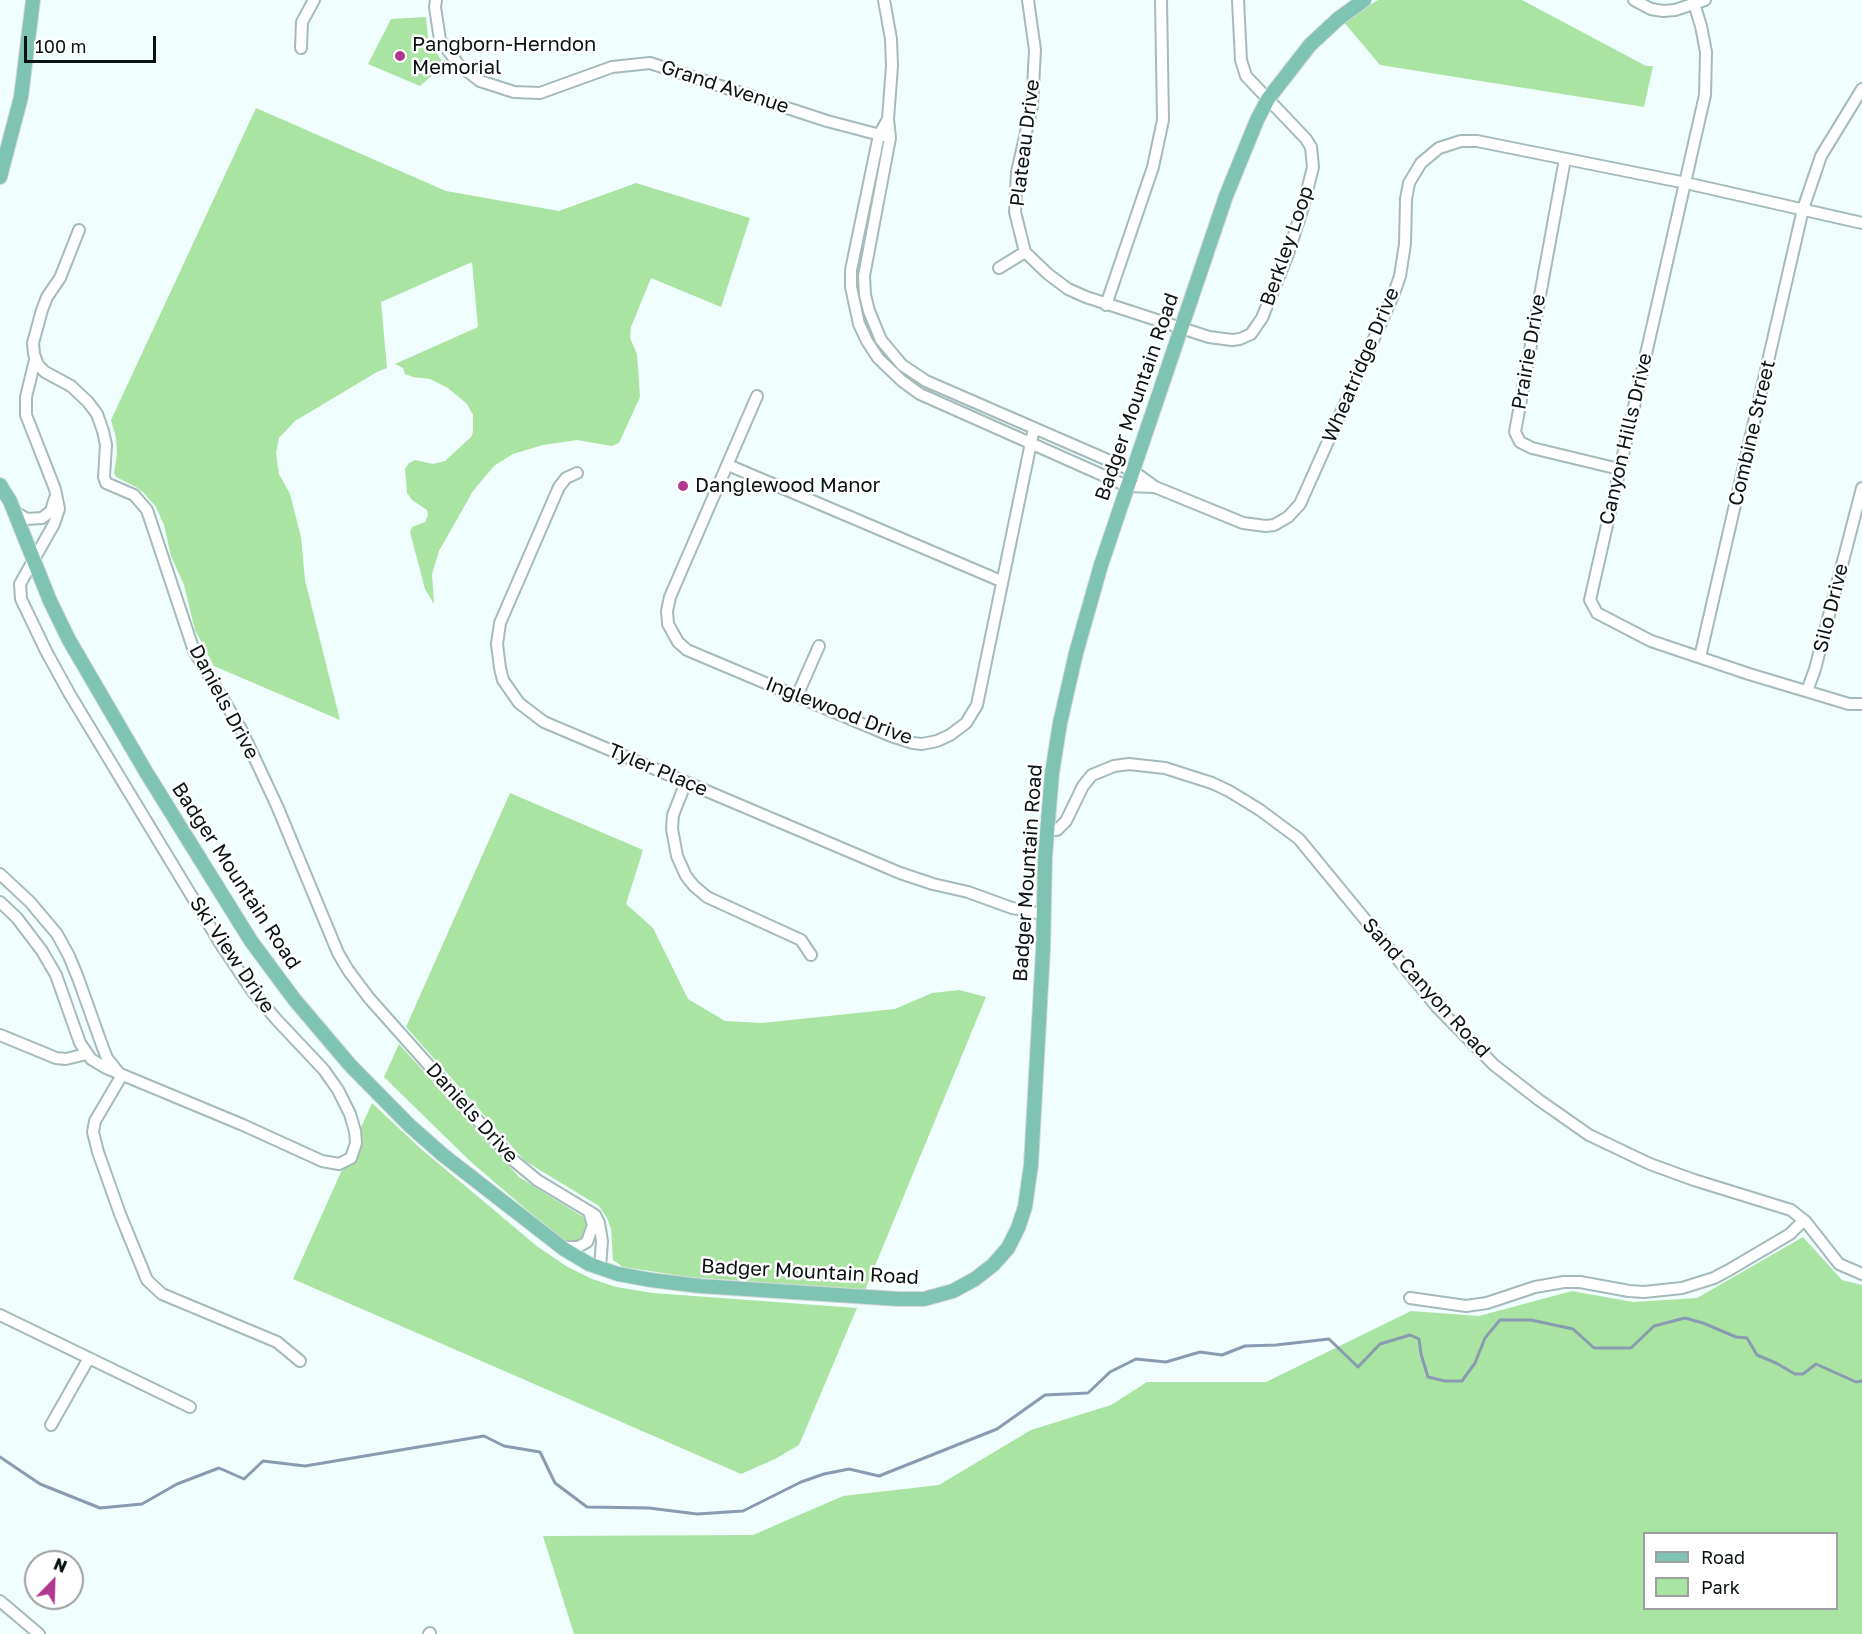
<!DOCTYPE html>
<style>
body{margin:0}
#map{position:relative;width:1862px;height:1634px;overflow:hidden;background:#f1fefe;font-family:"Golos Text",sans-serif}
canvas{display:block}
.legend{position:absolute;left:1643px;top:1532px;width:195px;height:78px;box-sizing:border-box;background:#fff;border:2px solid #9da0a0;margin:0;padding:8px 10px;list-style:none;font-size:18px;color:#0b1212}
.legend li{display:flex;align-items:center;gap:12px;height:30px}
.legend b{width:30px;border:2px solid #9da0a0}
.north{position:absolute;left:24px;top:1550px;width:60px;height:60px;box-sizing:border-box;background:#fff;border:2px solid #9da0a0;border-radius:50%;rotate:23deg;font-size:16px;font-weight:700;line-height:24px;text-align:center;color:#0b1212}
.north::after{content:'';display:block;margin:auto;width:21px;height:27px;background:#b0388e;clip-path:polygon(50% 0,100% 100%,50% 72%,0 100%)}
.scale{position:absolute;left:24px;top:36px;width:132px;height:27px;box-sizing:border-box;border:3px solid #0b1212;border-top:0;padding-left:8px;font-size:18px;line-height:21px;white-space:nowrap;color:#0b1212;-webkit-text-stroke:4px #fff;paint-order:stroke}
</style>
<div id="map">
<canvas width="1862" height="1634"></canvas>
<ul class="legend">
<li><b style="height:8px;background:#7fc4b2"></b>Road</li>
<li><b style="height:16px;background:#a9e4a2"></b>Park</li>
</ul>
<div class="north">N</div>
<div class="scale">100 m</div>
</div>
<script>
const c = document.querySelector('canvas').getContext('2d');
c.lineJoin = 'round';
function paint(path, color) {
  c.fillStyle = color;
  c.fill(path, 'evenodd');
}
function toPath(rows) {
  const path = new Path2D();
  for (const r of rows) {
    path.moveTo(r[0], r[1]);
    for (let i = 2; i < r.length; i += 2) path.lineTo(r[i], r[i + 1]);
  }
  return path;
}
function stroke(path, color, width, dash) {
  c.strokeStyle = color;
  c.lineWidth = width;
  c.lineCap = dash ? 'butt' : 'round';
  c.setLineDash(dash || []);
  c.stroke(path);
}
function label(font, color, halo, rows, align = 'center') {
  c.font = font + ' "Golos Text",sans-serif';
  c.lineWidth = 5;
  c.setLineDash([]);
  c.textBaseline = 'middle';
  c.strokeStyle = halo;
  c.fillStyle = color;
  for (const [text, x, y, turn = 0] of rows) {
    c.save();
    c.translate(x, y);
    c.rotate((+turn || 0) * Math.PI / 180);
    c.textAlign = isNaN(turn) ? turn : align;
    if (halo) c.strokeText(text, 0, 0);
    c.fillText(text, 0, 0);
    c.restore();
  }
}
paint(toPath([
 [1378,0,1522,0,1646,66,1653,66,1644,107,1380,65,1343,21],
 [426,17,428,38,444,65,420,86,368,64,391,19],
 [256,108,446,191,559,211,636,183,750,218,721,307,651,278,631,327,630,338,637,354,640,397,619,443,612,446,577,440,543,445,513,454,494,466,473,491,439,551,432,574,434,604,425,589,410,532,412,527,425,522,428,515,427,510,412,500,407,493,405,469,409,463,415,460,433,464,445,461,471,437,473,432,473,415,467,404,448,388,430,379,413,377,405,374,403,368,395,364,478,327,472,262,381,302,387,368,377,372,295,421,279,438,276,453,279,474,290,494,301,537,305,580,340,720,214,666,195,630,184,585,171,556,164,525,156,507,144,493,136,487,116,477,114,473,117,453,116,438,111,420],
 [510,793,643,850,626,904,653,928,688,999,725,1021,762,1023,895,1009,932,993,959,990,986,997,865,1290,689,1277,623,1267,613,1260,611,1229,607,1218,599,1206,525,1161,406,1027],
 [399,1044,519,1177,585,1218,588,1225,585,1236,580,1240,573,1242,565,1240,548,1228,471,1162,384,1077],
 [372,1103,420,1148,538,1247,566,1266,592,1279,616,1287,653,1293,857,1308,799,1445,775,1459,741,1474,293,1279],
 [1803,1237,1842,1280,1862,1285,1862,1634,574,1634,543,1536,753,1535,843,1496,939,1485,1031,1430,1111,1405,1147,1382,1266,1382,1411,1311,1479,1316,1572,1291,1633,1302,1697,1298],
 [1644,1534,1836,1534,1836,1608,1644,1608]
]), '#a9e4a2');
stroke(toPath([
 [0,1457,40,1484,100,1508,142,1504,177,1484,219,1468,244,1479,263,1461,305,1466,484,1436,504,1446,540,1452,555,1483,587,1507,649,1508,697,1514,743,1511,801,1482,824,1474,849,1469,879,1476,997,1429,1045,1395,1088,1393,1110,1372,1136,1359,1166,1362,1200,1352,1222,1355,1245,1346,1276,1345,1329,1339,1358,1367,1380,1344,1410,1335,1419,1339,1421,1354,1428,1377,1445,1381,1462,1381,1475,1363,1485,1338,1500,1320,1531,1320,1573,1329,1594,1348,1631,1348,1654,1326,1685,1318,1703,1323,1736,1337,1747,1338,1757,1355,1776,1363,1795,1374,1803,1374,1816,1364,1856,1382,1862,1381]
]), '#899bb0', 3);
const minor = toPath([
 [436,0,435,7,440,40,459,65,480,81,514,92,540,93,612,67,650,63,827,121,884,136],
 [884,0,891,39,892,66,888,119,890,138,864,276,865,295,869,311,881,340,902,365,926,381,1133,471,1155,487,1243,523,1266,526,1274,525,1288,517,1300,504,1393,296,1400,276,1405,244,1406,199,1409,183,1421,163,1439,148,1461,141,1477,141,1686,183,1862,223],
 [1028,0,1035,50,1032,106,1017,172,1015,212,1025,252,1048,274,1068,289,1086,297,1209,337,1232,340,1240,339,1251,334,1262,318,1288,254,1303,207,1313,167,1311,147,1306,139,1246,76,1241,60,1238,0],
 [1634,0,1651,9,1663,11,1675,10,1705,0],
 [1693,0,1701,26,1706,52,1705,95,1590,600,1597,613,1651,641,1749,674,1849,704,1862,704],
 [301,48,302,22,314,0],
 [888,119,879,135,851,270,851,287,859,324,867,341,878,358,902,381,920,394,1127,486,1155,487],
 [1565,159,1515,432,1520,442,1532,448,1619,469],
 [79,230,60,278,47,297,42,310,33,343,34,354,38,365,45,372,71,386,88,402,97,414,103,431,106,445,104,477,106,483,134,495,147,510,194,651,241,729,277,806,338,953,348,970,369,998,513,1160,537,1180,595,1215,599,1223,602,1241,600,1268],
 [999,268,1025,252],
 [1106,305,1153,167,1163,120,1161,0],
 [757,396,670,597,667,611,668,624,678,642,687,650,891,736,913,743,922,744,937,741,950,735,966,723,977,705,1034,428],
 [728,465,1001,581],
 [577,473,566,478,559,487,500,623,497,644,500,668,503,680,519,703,544,722,900,873,933,884,968,892,1012,908,1042,914],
 [15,512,27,519,42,518,51,511,55,498],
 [1700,657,1803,209,1821,156,1862,89],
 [1807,691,1815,669,1862,488],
 [797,696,819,646],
 [686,782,673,815,672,829,677,856,686,876,694,886,707,897,801,940,811,955],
 [1047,830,1057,830,1066,821,1083,786,1092,775,1114,766,1129,764,1165,768,1212,783,1229,791,1260,810,1299,839,1437,1007,1494,1065,1539,1100,1589,1135,1650,1164,1694,1180,1791,1210,1806,1222,1839,1264,1862,1274],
 [0,874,30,902,57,934,69,956,78,978,103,1048,107,1058,119,1073],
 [0,902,17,918,42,951,56,975,80,1043,91,1059,106,1068,243,1125,322,1161,339,1164,351,1158,356,1143,355,1131,350,1114,338,1090,324,1070,276,1019,253,992,220,943,69,693,46,651,21,599,20,584,54,524,59,509,55,489,26,415,26,397,35,360],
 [0,1035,56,1058,66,1059,86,1054],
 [122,1075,95,1121,93,1132,98,1152,120,1214,147,1280,162,1294,277,1342,300,1361],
 [561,1247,578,1247,587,1242,593,1225,590,1215],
 [1410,1298,1466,1306,1487,1303,1535,1287,1564,1282,1580,1282,1629,1291,1644,1292,1682,1288,1714,1278,1729,1270,1790,1234,1804,1220],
 [0,1315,190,1407],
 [51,1425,89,1358],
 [0,1601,39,1634],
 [429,1634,430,1633]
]);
const major = toPath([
 [0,177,21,97,33,0],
 [0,485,10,501,50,601,69,640,146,772,251,941,294,999,350,1065,409,1125,443,1155,564,1249,589,1264,618,1274,651,1280,700,1286,899,1299,924,1299,953,1291,975,1279,993,1265,1008,1248,1018,1228,1025,1207,1031,1165,1043,950,1045,857,1052,773,1060,723,1076,653,1101,565,1226,196,1257,120,1268,99,1310,45,1338,19,1364,0]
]);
stroke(minor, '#a5babb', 14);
stroke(major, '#d8d9d9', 16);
stroke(minor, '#fff', 10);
stroke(major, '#7fc4b2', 14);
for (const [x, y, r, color] of [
 [400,56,6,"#b0388e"],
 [683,486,6,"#b0388e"]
]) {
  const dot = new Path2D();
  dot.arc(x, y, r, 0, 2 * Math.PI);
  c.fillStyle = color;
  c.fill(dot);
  stroke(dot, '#fff', 2);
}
label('20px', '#0b1212', '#fff', [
 ["Pangborn-Herndon",412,45],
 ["Memorial",412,68],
 ["Danglewood Manor",695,486]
], 'left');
label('20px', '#0b1212', '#fff', [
 ["Grand Avenue",725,87,18],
 ["Plateau Drive",1025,143,-83],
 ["Berkley Loop",1287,246,-71],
 ["Prairie Drive",1529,352,-80],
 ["Wheatridge Drive",1361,365,-67],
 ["Badger Mountain Road",1137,397,-71],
 ["Combine Street",1752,433,-77],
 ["Canyon Hills Drive",1626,439,-77],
 ["Silo Drive",1831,608,-76],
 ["Daniels Drive",224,702,62],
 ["Inglewood Drive",839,711,21],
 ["Tyler Place",658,770,23],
 ["Badger Mountain Road",1028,873,-86],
 ["Badger Mountain Road",236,876,57],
 ["Ski View Drive",232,955,56],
 ["Sand Canyon Road",1426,988,48],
 ["Daniels Drive",472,1113,48],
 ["Badger Mountain Road",810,1272,3]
]);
</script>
